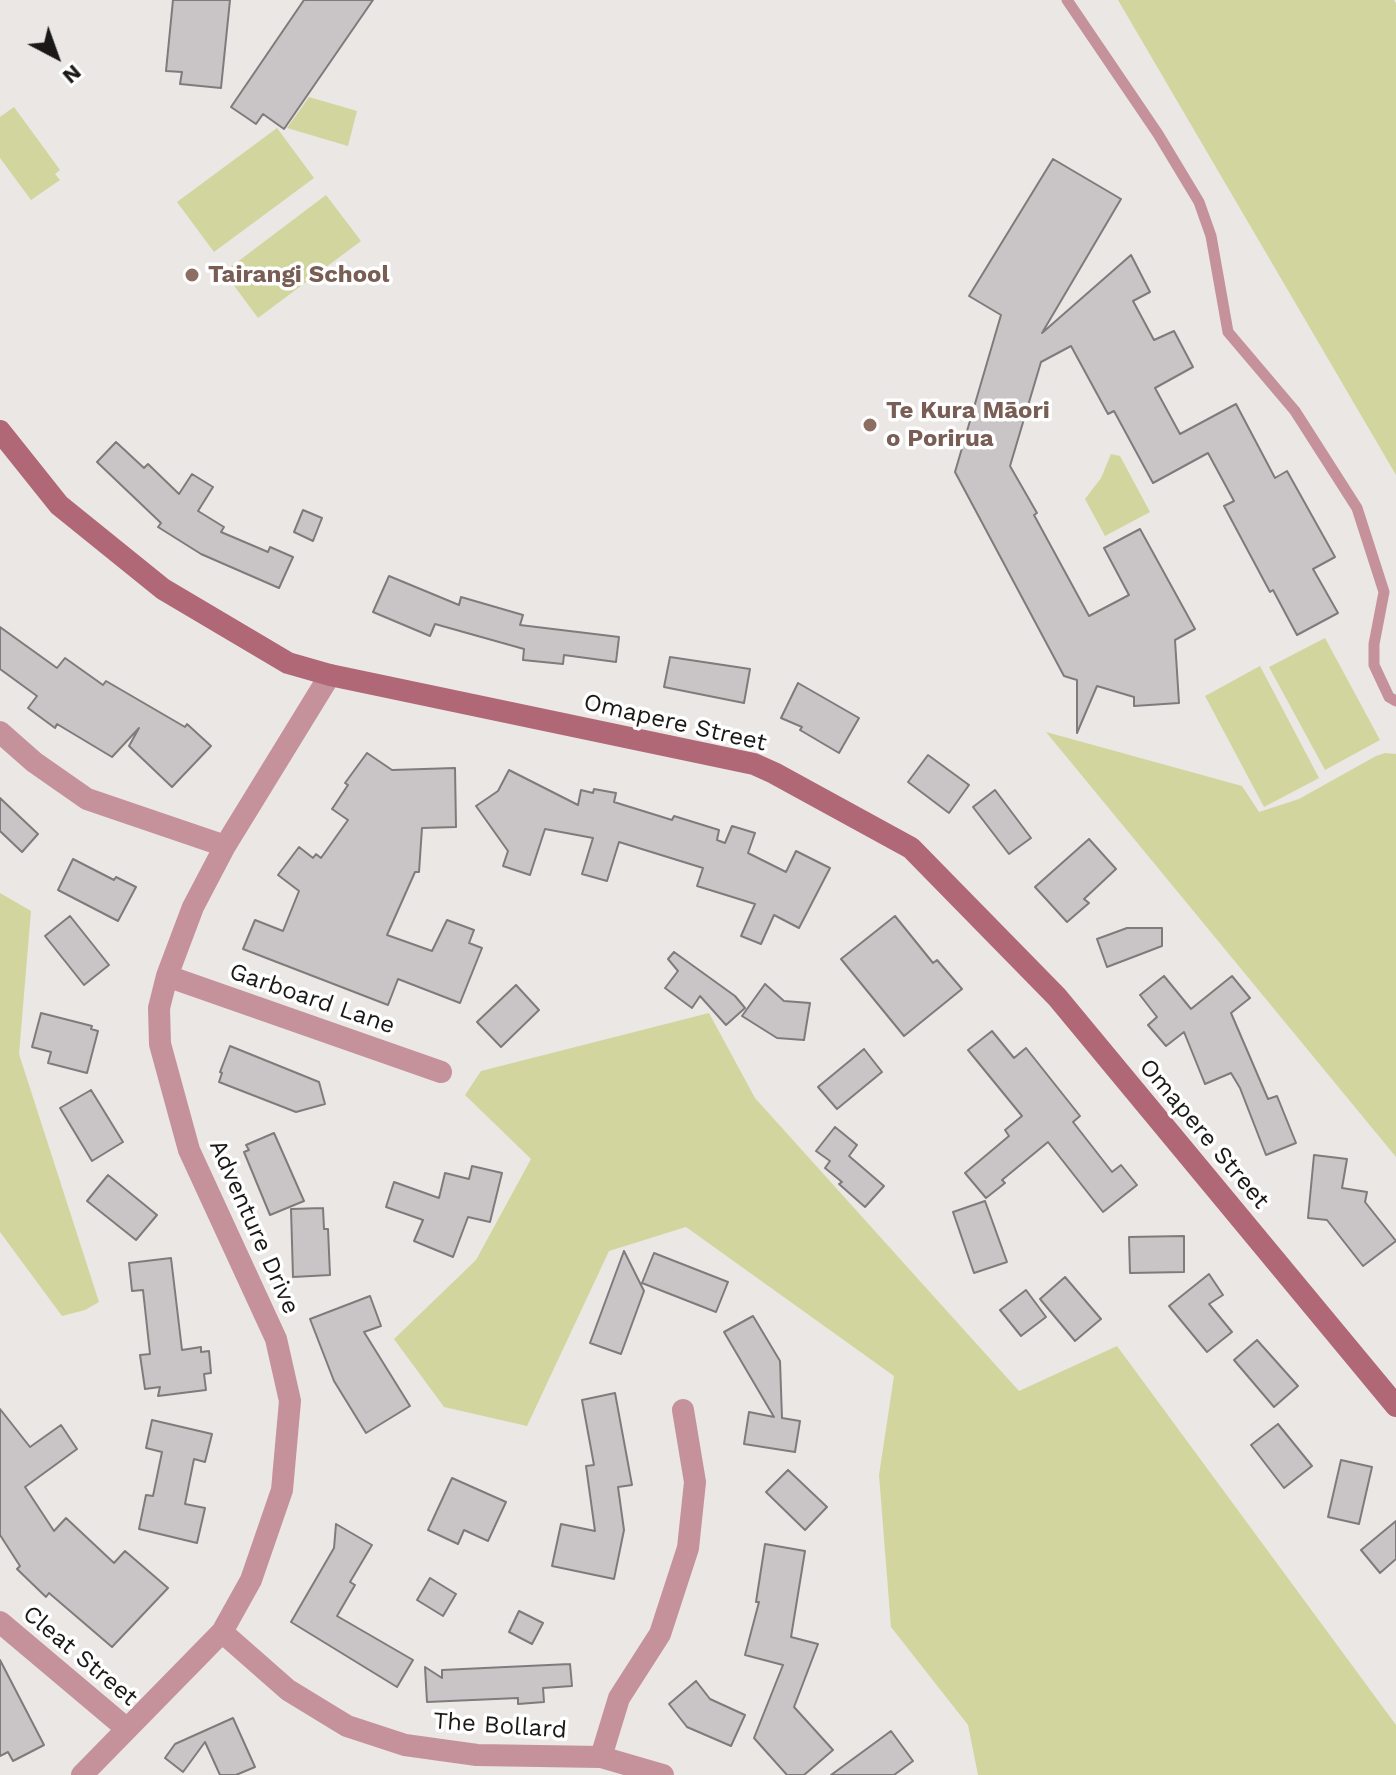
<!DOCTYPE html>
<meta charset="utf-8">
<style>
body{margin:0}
#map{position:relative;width:1396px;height:1775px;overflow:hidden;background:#eae7e4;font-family:"Work Sans",sans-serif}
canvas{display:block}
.north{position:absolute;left:16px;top:16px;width:80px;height:80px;-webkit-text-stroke:6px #fff;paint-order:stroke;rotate:139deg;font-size:22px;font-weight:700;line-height:32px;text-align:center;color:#1a1918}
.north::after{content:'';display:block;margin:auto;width:28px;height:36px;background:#1a1918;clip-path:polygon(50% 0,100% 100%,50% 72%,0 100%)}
</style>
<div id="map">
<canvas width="1396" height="1775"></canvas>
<div class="north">N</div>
</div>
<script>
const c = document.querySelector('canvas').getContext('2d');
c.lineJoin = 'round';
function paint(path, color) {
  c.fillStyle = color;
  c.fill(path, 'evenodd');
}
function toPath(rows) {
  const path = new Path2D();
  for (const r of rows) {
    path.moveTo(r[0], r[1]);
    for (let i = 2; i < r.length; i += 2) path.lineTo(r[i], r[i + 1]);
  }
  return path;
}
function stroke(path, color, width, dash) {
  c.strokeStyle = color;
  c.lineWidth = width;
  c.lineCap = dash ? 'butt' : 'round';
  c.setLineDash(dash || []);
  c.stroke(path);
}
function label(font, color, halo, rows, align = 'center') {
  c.font = font + ' "Work Sans",sans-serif';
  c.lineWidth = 7;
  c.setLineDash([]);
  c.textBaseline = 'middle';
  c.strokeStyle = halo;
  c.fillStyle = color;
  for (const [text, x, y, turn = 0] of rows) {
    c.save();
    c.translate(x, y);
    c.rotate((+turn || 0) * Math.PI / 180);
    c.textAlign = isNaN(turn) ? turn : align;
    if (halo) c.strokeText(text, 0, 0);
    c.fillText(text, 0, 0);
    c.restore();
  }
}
paint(toPath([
 [1118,0,1394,0,1396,3,1396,475],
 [309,97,357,111,348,146,287,128],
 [14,107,60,170,55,174,60,180,31,200,0,158,0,117],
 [277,128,314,178,214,252,177,202],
 [326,195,361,241,258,318,224,272],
 [1111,454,1120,456,1150,512,1105,536,1085,499,1101,478],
 [1325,638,1380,740,1325,770,1269,667],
 [1260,666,1319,778,1264,807,1205,696],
 [1046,732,1242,786,1259,812,1299,799,1376,756,1385,753,1396,754,1396,1157],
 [0,893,31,911,19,1054,99,1302,85,1310,62,1316,0,1232],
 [709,1013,755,1098,1019,1391,1117,1346,1396,1725,1396,1775,978,1775,968,1725,891,1627,879,1475,894,1376,686,1227,609,1251,527,1426,444,1407,394,1339,476,1260,531,1159,465,1095,481,1071]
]), '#d2d69e');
const building = toPath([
 [173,0,230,0,221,88,180,84,182,72,166,71,173,0],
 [304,0,373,0,284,129,263,114,256,124,231,107,304,0],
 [1053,159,1121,199,1042,333,1131,255,1150,292,1133,301,1154,340,1174,331,1193,367,1155,388,1180,434,1236,404,1275,478,1287,471,1335,557,1313,569,1338,613,1297,635,1273,590,1270,592,1224,506,1234,501,1208,453,1153,483,1114,411,1108,414,1071,346,1041,362,1010,466,1037,513,1034,515,1089,616,1129,595,1104,548,1140,529,1195,629,1175,640,1179,703,1134,706,1134,697,1097,686,1077,733,1077,680,1064,676,955,472,1001,315,969,296,1053,159],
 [116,442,144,468,148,464,179,494,192,474,213,487,198,511,224,527,221,532,268,552,270,547,293,557,279,588,201,554,158,527,161,523,97,462,116,442],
 [303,510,322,518,313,541,294,532,303,510],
 [389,576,459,605,461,597,523,615,520,625,619,637,616,662,564,655,563,664,523,660,524,649,435,624,430,636,373,612,389,576],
 [0,627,57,668,65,658,103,685,106,681,185,727,187,724,211,746,172,787,129,746,139,728,112,757,57,724,55,728,28,708,37,696,0,669,0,627],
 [670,657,750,669,744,703,664,687,670,657],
 [798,683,859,718,839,753,800,730,802,727,781,718,798,683],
 [367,753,392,770,455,768,456,827,422,828,419,872,415,872,387,935,432,951,447,920,474,930,469,943,482,948,460,1003,398,979,388,1005,243,949,255,920,283,931,299,891,278,875,299,847,313,858,316,854,321,858,348,820,332,809,348,785,345,783,367,753],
 [928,755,969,785,949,813,908,782,928,755],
 [509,770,578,805,581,790,593,793,594,789,616,793,614,802,672,820,674,816,719,830,717,840,725,843,732,826,755,833,748,853,786,872,796,851,830,868,799,928,774,915,761,944,741,936,755,904,697,886,703,868,619,842,607,881,582,874,593,838,545,829,530,875,503,866,508,851,476,806,498,791,509,770],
 [995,790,1031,838,1009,854,973,807,995,790],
 [0,798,38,834,22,852,0,831,0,798],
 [1089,839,1116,869,1084,899,1089,903,1067,922,1035,887,1089,839],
 [73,859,114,880,116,877,136,887,118,921,58,890,73,859],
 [70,916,109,965,84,985,45,936,70,916],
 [895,916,933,963,937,960,962,989,904,1036,841,959,895,916],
 [1127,928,1162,928,1162,946,1107,967,1097,939,1127,928],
 [674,952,735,996,745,1008,726,1025,700,996,692,1008,665,988,678,971,668,959,674,952],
 [1164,976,1191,1009,1232,976,1250,998,1231,1013,1268,1099,1277,1096,1296,1143,1266,1155,1240,1088,1231,1073,1205,1084,1184,1032,1166,1046,1148,1025,1157,1017,1140,995,1164,976],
 [765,984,784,1001,810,1003,804,1040,777,1038,742,1016,765,984],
 [516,985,539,1010,501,1047,477,1022,516,985],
 [41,1013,92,1026,91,1029,98,1031,87,1073,48,1063,51,1052,32,1047,41,1013],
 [992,1031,1014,1058,1026,1048,1080,1116,1073,1122,1112,1172,1121,1165,1137,1185,1103,1212,1048,1142,1002,1180,1005,1183,986,1198,965,1173,1009,1136,1005,1130,1022,1116,968,1050,992,1031],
 [230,1046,319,1082,325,1104,296,1112,219,1082,222,1073,220,1072,230,1046],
 [864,1049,882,1072,837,1109,818,1087,864,1049],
 [91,1090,123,1142,92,1161,60,1108,91,1090],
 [835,1127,857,1145,849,1156,884,1186,865,1207,839,1184,842,1182,825,1168,830,1161,816,1151,835,1127],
 [274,1133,304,1201,270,1215,244,1152,249,1150,246,1145,274,1133],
 [1314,1155,1347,1159,1342,1188,1367,1192,1365,1202,1396,1241,1363,1266,1327,1220,1308,1218,1314,1155],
 [472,1166,502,1173,490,1222,468,1217,453,1257,414,1241,423,1220,386,1207,394,1182,439,1198,445,1173,469,1179,472,1166],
 [108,1175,157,1215,136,1240,87,1201,108,1175],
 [985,1201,1007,1262,974,1273,953,1212,985,1201],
 [323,1208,324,1229,328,1229,330,1275,293,1277,291,1209,323,1208],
 [1184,1236,1184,1272,1130,1273,1129,1237,1184,1236],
 [624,1251,644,1291,621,1354,590,1343,624,1251],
 [654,1253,728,1282,716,1312,642,1283,654,1253],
 [171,1258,182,1350,201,1347,201,1352,209,1351,211,1373,204,1374,206,1390,158,1396,160,1387,145,1389,140,1355,150,1354,143,1290,132,1291,129,1263,171,1258],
 [1209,1274,1223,1295,1209,1304,1232,1332,1207,1352,1169,1306,1209,1274],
 [1065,1277,1101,1319,1075,1341,1040,1299,1065,1277],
 [1026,1290,1046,1317,1021,1336,1000,1310,1026,1290],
 [370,1296,381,1326,364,1332,410,1406,366,1433,334,1381,310,1319,370,1296],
 [753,1316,780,1361,782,1418,800,1421,795,1452,744,1444,749,1412,774,1417,724,1332,753,1316],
 [1257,1340,1298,1386,1274,1407,1234,1360,1257,1340],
 [615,1393,632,1485,618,1487,624,1530,614,1579,552,1566,561,1524,595,1531,586,1466,594,1465,582,1400,615,1393],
 [0,1409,30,1447,61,1425,77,1449,25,1487,54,1531,66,1518,114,1563,125,1551,168,1588,112,1647,49,1593,46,1597,17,1569,20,1566,0,1535,0,1409],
 [152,1420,212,1434,205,1462,194,1459,185,1504,205,1508,197,1543,139,1529,146,1495,153,1496,162,1452,146,1448,152,1420],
 [1278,1424,1312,1466,1284,1488,1251,1445,1278,1424],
 [1341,1460,1372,1467,1359,1524,1328,1517,1341,1460],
 [788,1470,827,1507,805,1530,766,1492,788,1470],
 [452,1478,506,1502,488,1541,464,1530,458,1544,428,1530,452,1478],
 [1396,1521,1396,1559,1380,1573,1361,1550,1396,1521],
 [336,1524,372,1545,350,1582,355,1585,337,1616,413,1660,397,1687,291,1622,334,1548,336,1524],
 [765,1544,805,1551,791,1637,818,1644,794,1707,833,1750,804,1775,787,1775,754,1738,783,1665,745,1655,759,1602,756,1602,765,1544],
 [430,1578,456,1594,443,1616,417,1600,430,1578],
 [519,1611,543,1623,532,1644,509,1632,519,1611],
 [0,1660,44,1745,13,1761,8,1752,0,1756,0,1660],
 [570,1664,572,1686,543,1688,544,1702,518,1704,518,1698,427,1702,425,1667,442,1678,442,1670,570,1664],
 [696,1681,710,1699,745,1715,731,1746,687,1727,669,1704,696,1681],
 [233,1718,255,1767,236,1775,220,1775,205,1742,183,1772,165,1758,175,1744,233,1718],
 [891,1731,913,1761,894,1775,831,1775,891,1731]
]);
paint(building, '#c9c5c7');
stroke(building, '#7f7b7d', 2);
stroke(toPath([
 [1067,0,1158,134,1199,202,1211,236,1228,332,1295,411,1357,508,1384,592,1374,644,1374,665,1389,697,1396,701]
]), '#c5929b', 11);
stroke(toPath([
 [0,732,34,762,87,799,225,846],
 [167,976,441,1072],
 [0,1622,127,1729],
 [222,1632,288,1690,347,1726,405,1745,477,1755,601,1757,663,1775],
 [601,1757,619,1698,660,1634,688,1548,695,1482,683,1410],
 [82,1775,222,1632,251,1580,282,1490,290,1401,276,1339,189,1150,160,1044,159,1008,167,976,193,907,225,846,330,675]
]), '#c5929b', 22);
stroke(toPath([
 [0,431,59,505,163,589,288,663,330,675,754,764,774,773,911,848,1057,997,1396,1406]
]), '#b06776', 22);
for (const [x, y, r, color] of [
 [192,275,8,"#8d6e63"],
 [870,425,8,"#8d6e63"]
]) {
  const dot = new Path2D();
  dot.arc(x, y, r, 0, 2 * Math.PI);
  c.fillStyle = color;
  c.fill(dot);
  stroke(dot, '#fff', 3);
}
label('bold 24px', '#785e54', '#fff', [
 ["Tairangi School",208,275],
 ["Te Kura Māori",886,411],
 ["o Porirua",886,439]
], 'left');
label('24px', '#1a1918', '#fff', [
 ["Omapere Street",675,723,13],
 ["Garboard Lane",312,999,19],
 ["Omapere Street",1204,1134,50],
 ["Adventure Drive",254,1227,66],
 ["Cleat Street",80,1656,40],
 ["The Bollard",500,1726,4]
]);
</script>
